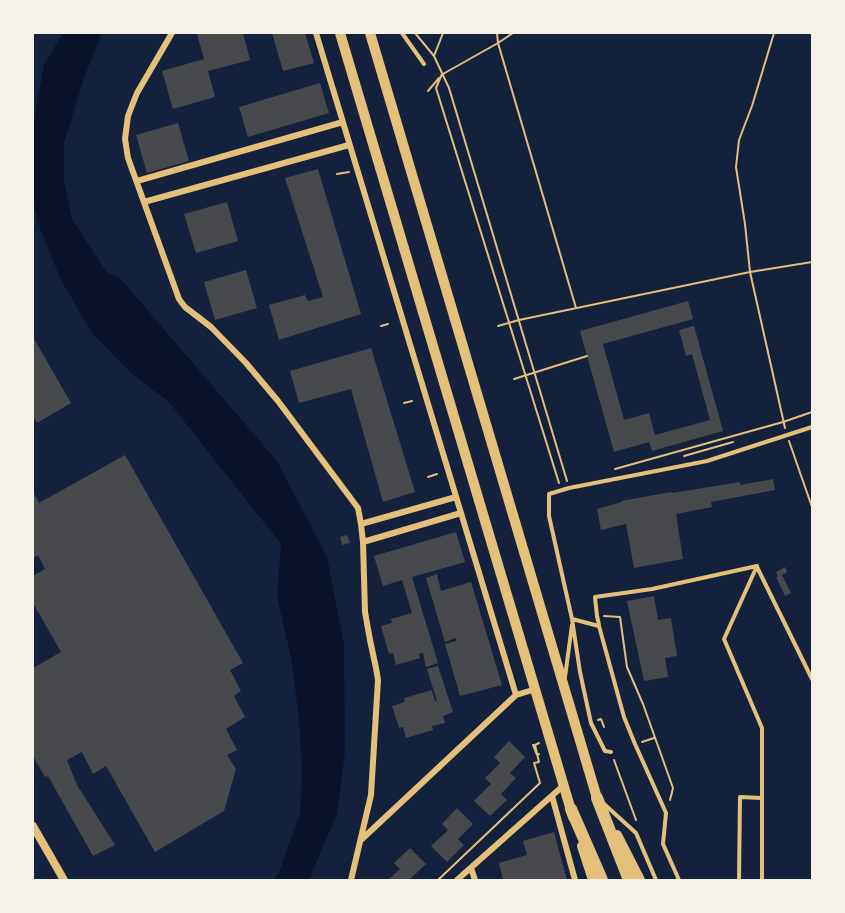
<!DOCTYPE html>
<style>
body{margin:0}
#map{position:relative;width:845px;height:913px;overflow:hidden;background:#14213d;font-family:"Source Sans 3",sans-serif}
canvas{display:block}
.frame{position:absolute;inset:0;border:34px solid #f6f1e7;pointer-events:none}
</style>
<div id="map">
<canvas width="845" height="913"></canvas>
<div class="frame"></div>
</div>
<script>
const c = document.querySelector('canvas').getContext('2d');
c.lineJoin = 'round';
function paint(path, color) {
  c.fillStyle = color;
  c.fill(path, 'evenodd');
}
function toPath(rows) {
  const path = new Path2D();
  for (const r of rows) {
    path.moveTo(r[0], r[1]);
    for (let i = 2; i < r.length; i += 2) path.lineTo(r[i], r[i + 1]);
  }
  return path;
}
function stroke(path, color, width, dash) {
  c.strokeStyle = color;
  c.lineWidth = width;
  c.lineCap = dash ? 'butt' : 'round';
  c.setLineDash(dash || []);
  c.stroke(path);
}
paint(toPath([
 [63,33,102,33,85,75,64,143,64,181,72,219,107,273,120,278,277,461,327,557,344,645,345,752,337,814,309,880,274,880,280,870,300,813,302,769,299,720,292,662,277,597,281,544,169,402,131,373,92,333,61,280,39,226,33,202,33,124,44,65]
]), '#0b132b');
paint(toPath([
 [200,33,243,33,250,60,208,71,215,97,173,109,162,71,204,59,197,34],
 [272,33,305,33,314,63,283,71],
 [320,83,329,113,248,137,239,107],
 [178,123,189,161,147,173,136,135],
 [318,169,361,314,279,340,269,305,305,295,308,301,323,297,285,178],
 [227,202,238,241,196,253,184,214],
 [246,270,257,308,215,320,204,282],
 [688,301,693,319,603,344,624,420,649,413,655,435,710,420,692,354,686,356,679,330,694,326,723,431,652,451,649,442,614,452,580,331],
 [33,337,71,403,37,423,33,416],
 [371,348,415,492,383,502,351,389,299,403,290,371],
 [125,455,243,663,230,670,241,691,234,696,245,717,226,729,237,750,227,755,236,769,224,811,155,852,106,766,93,774,82,752,67,760,77,785,115,845,93,856,48,776,45,777,33,756,33,668,61,652,33,603,33,576,45,569,38,555,33,558,33,492,39,503],
 [773,479,775,490,711,502,712,507,676,514,683,559,634,568,626,524,601,530,597,509,622,502,621,501,671,492,672,493,740,482,740,485],
 [456,532,465,562,412,577,438,663,426,667,423,653,419,654,420,658,396,665,393,653,389,654,381,626,392,623,391,619,412,613,402,580,383,586,374,556],
 [347,535,350,543,342,545,340,537],
 [785,567,787,572,782,575,791,593,785,596,776,577,778,577,776,572],
 [437,574,441,591,471,582,502,685,460,696,445,644,456,641,456,638,445,642,426,578],
 [654,596,658,620,671,618,677,656,665,658,668,677,644,681,627,601],
 [438,666,453,712,443,716,445,723,432,726,433,730,406,738,403,727,399,728,392,706,405,702,404,698,432,690,435,701,437,701,427,669],
 [509,741,525,757,510,773,516,778,501,794,507,800,490,816,474,801,491,784,485,778,500,763,494,757],
 [457,808,473,824,458,839,464,845,447,862,431,846,448,830,442,824],
 [554,832,567,880,503,880,499,863,527,855,523,841],
 [410,848,426,864,409,880,388,880,400,869,394,863]
]), '#48494c');
stroke(toPath([
 [415,33,434,56],
 [443,33,434,56,449,88,567,481],
 [497,33,498,43,513,33],
 [774,33,752,106,739,140,736,167,745,224,750,272,785,428],
 [442,74,436,88,559,483],
 [443,74,498,43,576,308],
 [428,91,439,78],
 [337,174,349,172],
 [381,326,388,324],
 [498,326,519,320,750,272,812,262],
 [514,379,587,356],
 [404,403,412,401],
 [789,441,812,507],
 [684,456,733,442],
 [615,469,783,422,812,412],
 [428,477,437,474],
 [604,616,620,617,627,667,643,704,673,788,670,800],
 [598,720,601,719,604,727],
 [642,742,654,738],
 [535,745,533,745,537,755,539,754],
 [614,760,636,820],
 [438,880,540,783,534,763,539,762,535,745,539,743]
]), '#e5c07b', 2);
stroke(toPath([
 [402,33,424,64],
 [757,566,724,639,762,728,762,880],
 [757,567,812,679],
 [572,619,599,626,624,717,635,744,666,813,663,844,679,880],
 [599,625,597,616,595,597,652,589,757,566],
 [565,677,572,625],
 [611,752,605,751,591,723,580,672,572,619,549,516,549,494,569,488,707,461,812,427],
 [603,803,636,833,656,880],
 [739,880,740,797,762,798]
]), '#e5c07b', 4);
stroke(toPath([
 [172,33,137,93,128,116,125,139,128,158,179,299,185,307,211,327,246,363,278,401,358,508,361,524,363,542,365,612,370,640,376,668,378,680,371,795,351,880],
 [316,33,516,695],
 [137,181,343,122],
 [144,202,349,145],
 [361,524,456,497],
 [363,542,461,513],
 [552,796,575,880],
 [361,840,516,695,536,689],
 [471,868,475,880],
 [457,880,564,785]
]), '#e5c07b', 6);
stroke(toPath([
 [33,826,64,880]
]), '#e5c07b', 8);
stroke(toPath([
 [340,33,573,817],
 [370,33,597,798,601,806],
 [617,835,640,880],
 [582,846,593,880]
]), '#e5c07b', 10);
stroke(toPath([
 [597,798,629,880],
 [571,809,602,880]
]), '#e5c07b', 12);
</script>
